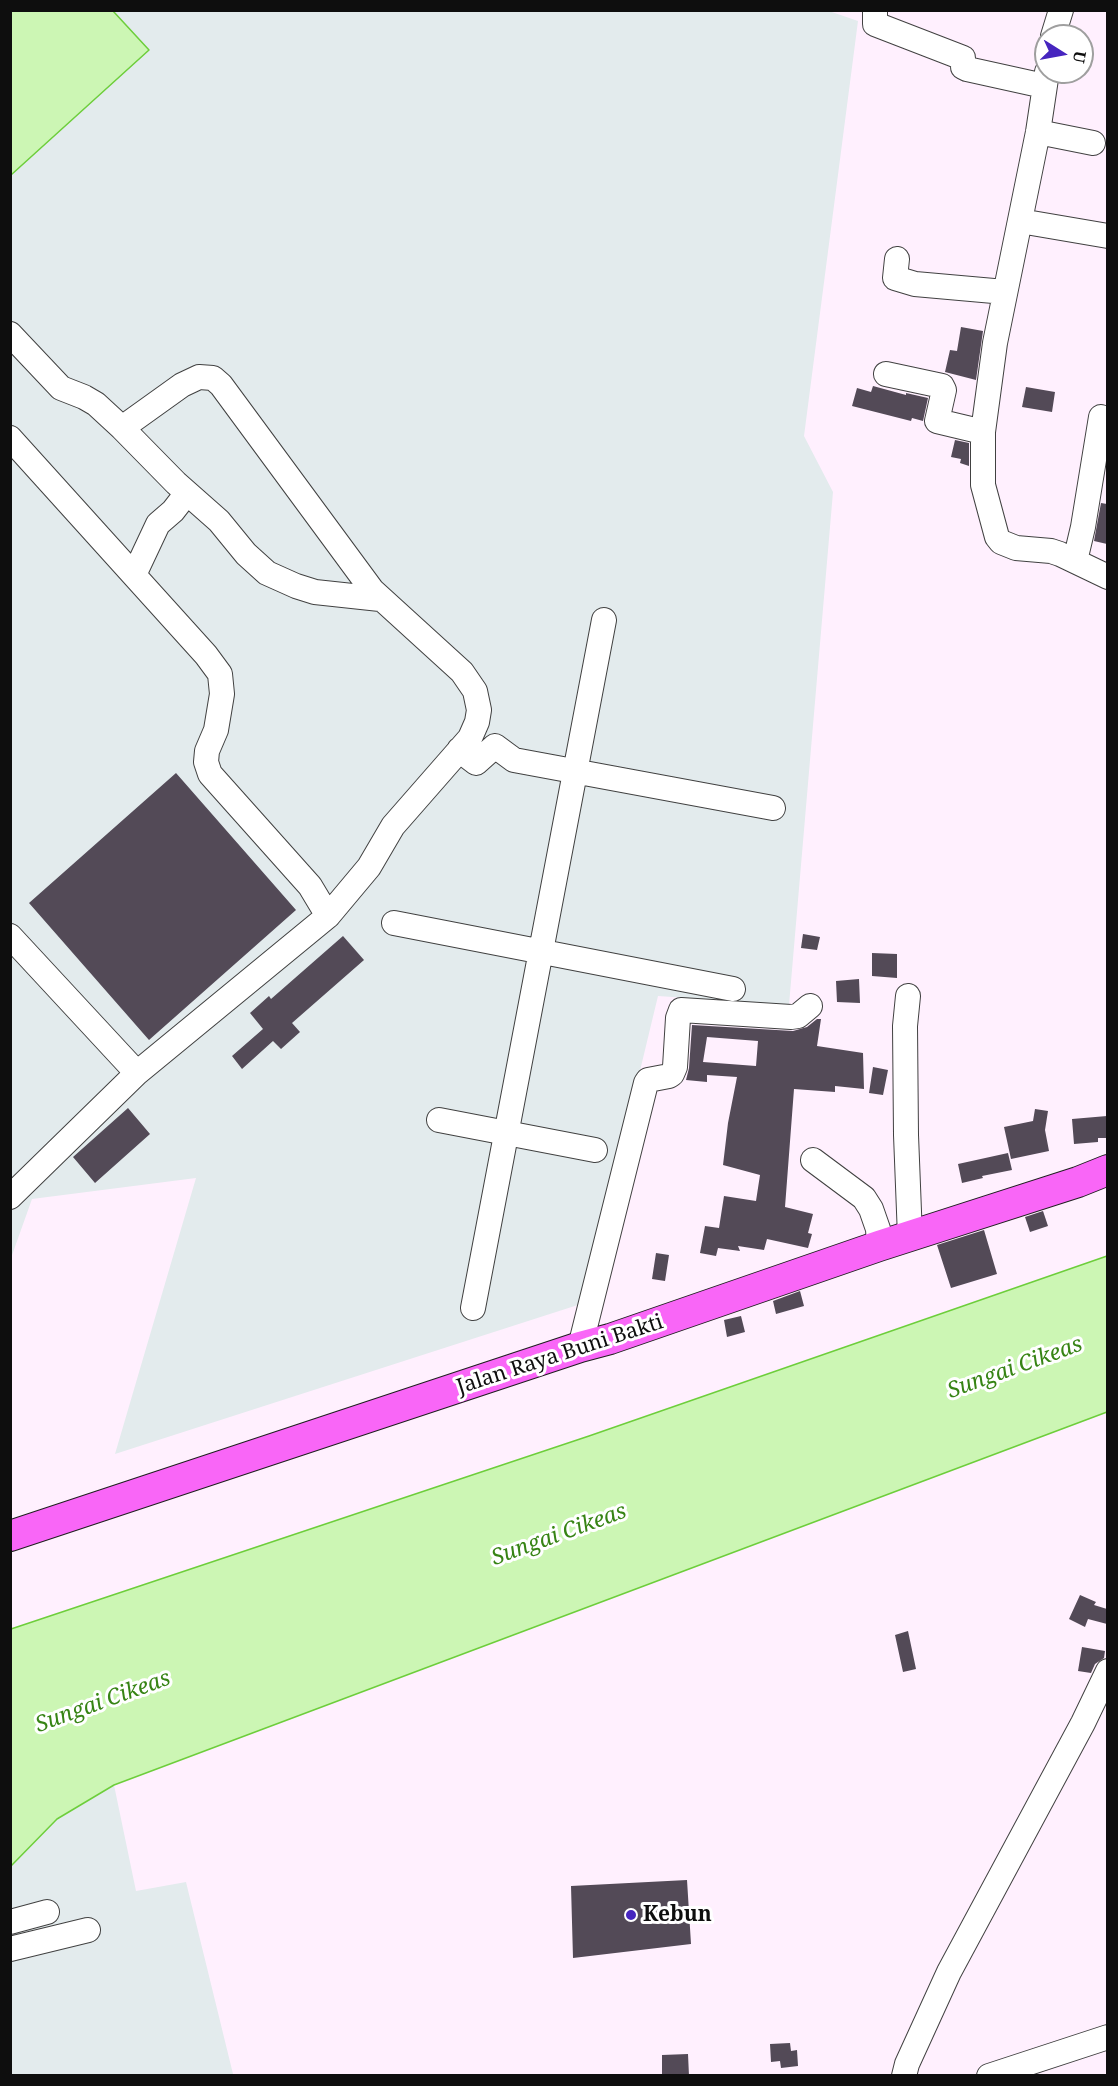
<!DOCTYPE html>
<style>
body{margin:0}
#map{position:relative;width:1118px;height:2086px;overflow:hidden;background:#fff0fe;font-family:"Noto Serif",serif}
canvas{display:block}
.frame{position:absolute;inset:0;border:12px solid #0e0e0e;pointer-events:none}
.north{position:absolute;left:1034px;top:24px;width:60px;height:60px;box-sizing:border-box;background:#fff;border:2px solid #9f9f9f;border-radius:50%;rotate:101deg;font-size:16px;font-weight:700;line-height:24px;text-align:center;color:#0e0e0e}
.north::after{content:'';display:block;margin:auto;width:21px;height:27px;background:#4625bf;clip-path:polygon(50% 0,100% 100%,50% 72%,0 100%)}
</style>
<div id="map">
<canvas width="1118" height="2086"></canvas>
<div class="frame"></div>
<div class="north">U</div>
</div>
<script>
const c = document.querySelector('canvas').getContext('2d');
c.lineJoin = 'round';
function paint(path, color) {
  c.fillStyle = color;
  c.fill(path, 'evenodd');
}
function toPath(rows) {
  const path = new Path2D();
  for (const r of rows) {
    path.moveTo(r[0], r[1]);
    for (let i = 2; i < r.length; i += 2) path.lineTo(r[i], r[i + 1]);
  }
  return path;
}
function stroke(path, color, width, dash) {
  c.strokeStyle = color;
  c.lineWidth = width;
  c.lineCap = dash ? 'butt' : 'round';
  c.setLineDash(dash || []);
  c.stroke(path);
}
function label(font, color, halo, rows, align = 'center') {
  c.font = font + ' "Noto Serif",serif';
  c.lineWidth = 6;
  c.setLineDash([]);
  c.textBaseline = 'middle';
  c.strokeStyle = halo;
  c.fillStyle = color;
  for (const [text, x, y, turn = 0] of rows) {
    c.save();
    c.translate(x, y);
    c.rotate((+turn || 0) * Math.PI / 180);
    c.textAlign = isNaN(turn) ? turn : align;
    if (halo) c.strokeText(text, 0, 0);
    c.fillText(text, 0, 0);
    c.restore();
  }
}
paint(toPath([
 [826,10,858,21,804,436,833,492,789,1005,658,996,584,1303,115,1454,196,1178,32,1199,11,1258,11,11],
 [114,1785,136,1891,186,1882,233,2074,11,2076,11,1866,57,1819]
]), '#e3ebed');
const water = toPath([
 [11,10,113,11,149,50,11,175,11,10],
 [1107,1256,1107,1412,114,1785,57,1819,11,1866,11,1629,589,1436,1107,1256]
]);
paint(water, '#ccf6b4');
stroke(water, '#6dce3b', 1.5);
paint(toPath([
 [961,327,983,331,976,380,945,372,950,350,957,351],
 [873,386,906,395,906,393,928,398,923,421,912,418,911,421,852,406,857,388,871,392],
 [1026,387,1055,392,1052,412,1022,407],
 [955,440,969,443,969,466,960,463,961,459,951,457],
 [1101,503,1107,504,1107,544,1094,541],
 [176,773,296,910,149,1040,29,903],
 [803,934,820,937,817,950,801,948],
 [343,936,364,960,292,1023,300,1032,281,1049,273,1041,242,1069,232,1056,263,1029,250,1013,269,996,271,999],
 [872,953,897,954,897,978,872,976],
 [859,979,860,1003,837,1002,836,981],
 [817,1019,821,1019,817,1046,863,1053,864,1089,835,1086,835,1092,794,1089,785,1207,813,1214,808,1233,812,1234,808,1248,767,1239,764,1250,738,1246,740,1251,718,1248,716,1256,700,1253,705,1226,719,1228,724,1196,756,1201,760,1175,723,1165,728,1123,737,1077,707,1075,707,1082,686,1080,689,1068,692,1025,793,1031,807,1027],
 [707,1037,758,1041,756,1066,703,1062],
 [873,1067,888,1070,883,1095,869,1093],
 [128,1108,150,1134,95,1183,73,1157],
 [1035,1109,1048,1111,1045,1130,1049,1151,1011,1159,1004,1127,1033,1121],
 [1107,1116,1107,1138,1098,1138,1098,1142,1074,1144,1072,1119],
 [1008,1153,1012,1170,982,1176,983,1178,962,1183,958,1164],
 [1043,1211,1048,1226,1030,1232,1025,1217],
 [984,1230,997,1274,951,1288,937,1245],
 [656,1253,669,1255,665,1281,652,1279],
 [800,1291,804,1306,776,1314,773,1301],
 [741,1316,745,1332,727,1337,724,1320],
 [1080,1595,1096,1602,1094,1605,1107,1609,1107,1624,1088,1619,1085,1627,1069,1619],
 [908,1631,916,1669,903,1672,895,1635],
 [1082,1647,1105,1651,1104,1658,1095,1664,1091,1673,1078,1671],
 [687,1880,691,1944,573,1958,571,1886],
 [790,2043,791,2051,797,2050,798,2066,781,2068,780,2061,771,2062,770,2044],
 [688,2054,689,2076,662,2076,662,2055]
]), '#534a57');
const minor = toPath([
 [875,10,875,24,963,58,963,67,967,69,1044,86],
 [1053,36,1061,10],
 [1047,72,1038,132,995,343,983,432,983,485,997,537,1001,542,1016,548,1051,551,1060,554,1108,577],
 [1038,132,1093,143],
 [1020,221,1108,236],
 [897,259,895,278,915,284,1005,292],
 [10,334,61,388,84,397,96,404,122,428,176,483,219,521,246,554,267,573,296,586,315,592,380,599],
 [886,374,942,386,944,390,937,421,983,432],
 [122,428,182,385,199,377,213,378,221,385,372,590,462,672,475,691,479,710,477,722,470,738,393,826,369,867,328,916],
 [10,438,206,655,220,674,222,694,216,730,207,751,206,762,210,774,310,886,328,916,137,1073,10,1197],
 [1075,561,1083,527,1101,417],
 [134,575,158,524,173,511,187,493],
 [459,750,476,763,495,746,514,760,773,808],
 [394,923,733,989],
 [10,936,137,1073],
 [908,996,905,1026,906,1135,910,1237],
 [439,1120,595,1150],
 [813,1160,864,1198,871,1209,878,1229,879,1246],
 [473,1308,604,620],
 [580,1347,646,1083,648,1080,669,1076,672,1074,675,1067,678,1018,681,1010,791,1017,798,1016,810,1006],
 [10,1922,47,1912],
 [10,1949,88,1930],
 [904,2076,907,2064,949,1972,1083,1723,1108,1671],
 [989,2076,1108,2037]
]);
const major = toPath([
 [10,1536,580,1347,610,1339,879,1246,1078,1182,1108,1170]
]);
stroke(minor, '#414141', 26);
stroke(major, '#1f1f1f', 32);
stroke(minor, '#fff', 24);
stroke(major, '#f966f7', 30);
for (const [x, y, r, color] of [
 [631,1915,6,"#4625bf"]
]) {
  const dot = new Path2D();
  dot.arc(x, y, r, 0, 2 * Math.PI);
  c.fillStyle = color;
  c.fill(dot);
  stroke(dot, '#fff', 2);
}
label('21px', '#0e0e0e', '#fff', [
 ["Jalan Raya Buni Bakti",560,1355,-18]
]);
label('bold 21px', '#0e0e0e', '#fff', [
 ["Kebun",643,1915]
], 'left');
label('italic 22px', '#378415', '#fff', [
 ["Sungai Cikeas",1015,1368,-20],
 ["Sungai Cikeas",559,1535,-20],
 ["Sungai Cikeas",103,1702,-20]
]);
</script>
